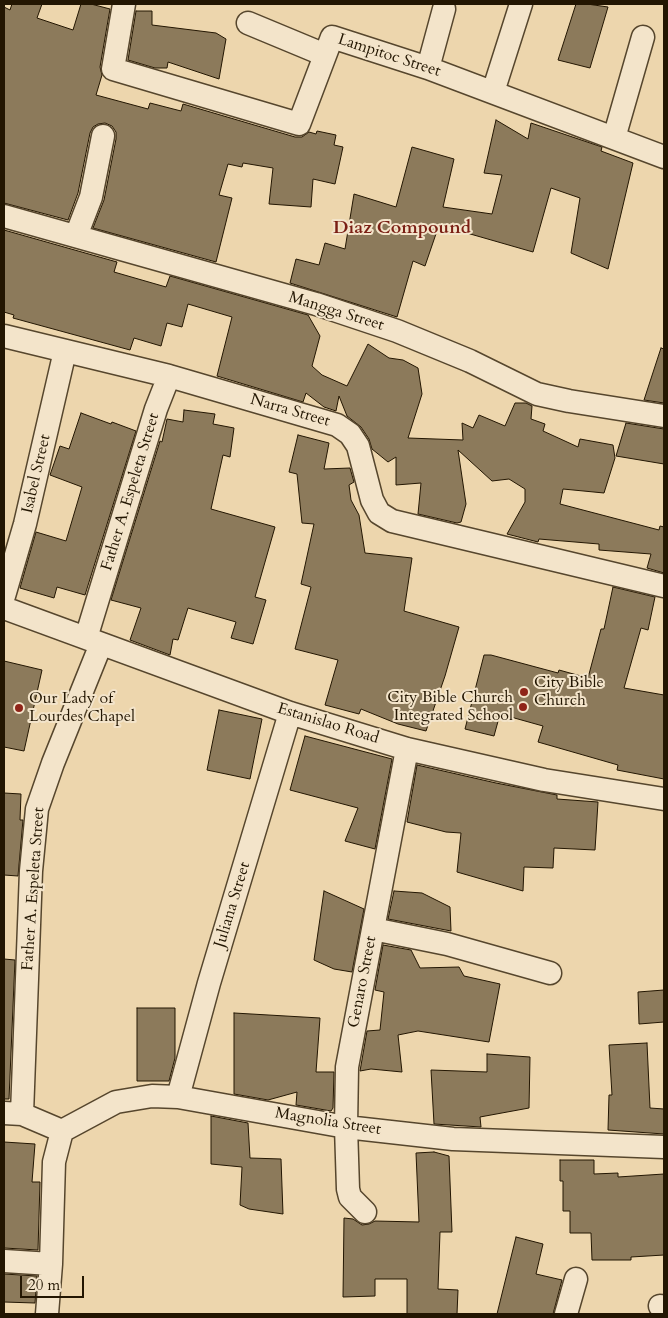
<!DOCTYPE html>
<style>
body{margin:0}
#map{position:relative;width:668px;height:1318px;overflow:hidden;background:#edd6ad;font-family:Cardo,serif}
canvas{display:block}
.frame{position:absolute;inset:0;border:5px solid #231602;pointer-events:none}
.scale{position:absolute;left:20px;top:1276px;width:64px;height:22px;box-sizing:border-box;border:2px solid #231602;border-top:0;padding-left:6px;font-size:15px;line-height:18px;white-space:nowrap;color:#231602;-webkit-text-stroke:4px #f3e4ca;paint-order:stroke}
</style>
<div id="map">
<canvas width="668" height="1318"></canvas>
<div class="frame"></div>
<div class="scale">20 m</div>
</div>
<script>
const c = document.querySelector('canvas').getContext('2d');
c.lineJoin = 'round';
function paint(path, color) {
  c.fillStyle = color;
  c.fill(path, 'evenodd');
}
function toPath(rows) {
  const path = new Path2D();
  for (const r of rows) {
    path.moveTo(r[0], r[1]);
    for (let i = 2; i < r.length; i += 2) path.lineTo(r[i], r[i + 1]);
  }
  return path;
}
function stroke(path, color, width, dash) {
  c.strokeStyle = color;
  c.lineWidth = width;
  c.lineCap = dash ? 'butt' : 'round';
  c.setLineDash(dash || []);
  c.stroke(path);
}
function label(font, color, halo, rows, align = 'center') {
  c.font = font + ' Cardo,serif';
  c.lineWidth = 4;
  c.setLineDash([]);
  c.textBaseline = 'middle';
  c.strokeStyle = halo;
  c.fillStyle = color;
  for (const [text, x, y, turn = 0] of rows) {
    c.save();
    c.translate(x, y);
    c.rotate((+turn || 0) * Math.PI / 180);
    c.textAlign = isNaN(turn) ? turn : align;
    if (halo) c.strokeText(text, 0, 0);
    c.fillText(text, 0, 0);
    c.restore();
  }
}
const building = toPath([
 [12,4,42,4,37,18,73,30,81,4,91,4,110,9,100,67,102,75,96,95,148,109,150,103,181,111,183,104,295,137,302,137,309,132,316,134,317,131,336,135,334,145,343,147,335,184,313,179,311,207,269,204,273,168,243,163,242,167,228,164,219,195,232,198,216,262,93,228,104,200,116,139,116,132,112,126,105,123,98,124,93,127,90,133,78,193,68,220,4,203,4,7,10,10,12,4],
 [576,4,587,4,608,7,590,68,558,60,576,4],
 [136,11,152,11,152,25,216,33,226,39,219,79,168,62,167,68,155,68,128,60,136,11],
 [496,120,528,139,531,123,602,147,601,151,633,163,608,269,571,253,580,198,551,188,533,252,439,225,425,266,413,261,397,317,290,283,296,259,319,265,325,243,345,249,354,194,396,207,412,147,454,159,443,207,492,214,502,175,484,173,496,120],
 [4,230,117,262,114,272,166,287,170,276,308,315,320,336,312,366,322,375,347,386,368,344,389,358,403,360,418,368,422,394,408,438,463,440,462,423,473,428,479,415,505,426,515,403,526,403,532,406,531,419,545,424,543,431,578,447,580,439,613,445,615,458,604,493,563,489,560,504,659,530,660,526,664,527,664,573,647,568,651,554,599,550,599,544,539,539,538,542,507,534,525,502,525,489,509,479,492,481,458,450,466,504,461,522,457,523,418,514,421,483,396,485,396,457,388,462,372,449,369,439,361,427,347,416,339,396,336,411,324,407,306,393,303,402,217,376,232,317,188,304,182,327,167,323,161,346,134,338,130,350,13,318,14,315,4,312,4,230],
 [661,348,664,349,664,403,644,400,661,348],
 [184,410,215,414,213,424,234,428,230,457,223,455,211,509,275,527,255,597,266,600,253,644,231,638,236,622,188,608,178,640,173,639,170,655,130,640,141,608,111,600,160,441,162,442,167,419,183,422,184,410],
 [81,413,111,424,112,422,136,431,85,595,57,587,54,598,20,588,36,532,66,541,82,487,50,475,60,446,69,449,81,413],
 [626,423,664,429,664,464,616,456,626,423],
 [298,435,329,443,324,469,350,468,354,482,349,485,351,500,359,515,365,553,412,558,404,611,459,627,445,676,426,731,398,724,361,709,359,714,325,705,338,660,295,649,311,587,301,584,314,524,302,523,297,474,289,472,298,435],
 [613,587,655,597,648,630,641,628,624,688,664,695,664,779,617,770,618,765,538,742,543,726,500,714,494,736,465,729,484,655,491,655,558,673,559,670,588,678,601,629,604,629,613,587],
 [4,661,42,670,24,751,4,747,4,661],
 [219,710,262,719,250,779,207,770,219,710],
 [305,736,392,759,375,849,345,841,358,808,290,790,305,736],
 [417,765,496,783,557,795,557,799,598,802,595,850,554,848,553,868,524,867,523,891,457,872,461,833,446,832,407,822,417,765],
 [4,793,21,794,20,820,23,820,18,876,4,875,4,793],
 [324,891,364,909,352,972,334,969,314,960,324,891],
 [394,891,422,893,450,907,451,931,388,919,394,891],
 [383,945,411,950,420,968,459,967,464,976,500,984,489,1042,418,1031,398,1035,402,1072,371,1069,360,1071,367,1031,380,1030,384,992,375,990,383,945],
 [4,959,15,960,9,1099,4,1099,4,959],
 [664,990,664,1022,639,1024,638,992,664,990],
 [137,1008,175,1008,175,1058,169,1081,137,1081,137,1008],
 [234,1013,320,1018,316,1072,334,1072,333,1108,331,1111,296,1105,297,1092,268,1100,234,1094,234,1013],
 [647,1043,650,1108,664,1109,664,1134,608,1130,609,1095,612,1095,609,1045,647,1043],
 [487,1054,530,1057,529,1108,480,1117,481,1127,434,1124,431,1070,487,1072,487,1054],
 [211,1116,248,1123,250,1158,281,1159,283,1214,249,1209,240,1205,242,1167,211,1164,211,1116],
 [4,1142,35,1144,32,1182,40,1182,38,1250,4,1248,4,1142],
 [434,1152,449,1156,452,1232,440,1232,438,1289,458,1290,457,1314,407,1314,407,1279,375,1279,375,1296,343,1297,344,1218,353,1219,362,1225,369,1224,375,1221,419,1222,416,1153,434,1152],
 [560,1160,594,1160,594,1174,618,1173,618,1177,664,1174,664,1255,631,1257,631,1260,592,1260,591,1233,570,1233,570,1211,563,1211,563,1181,560,1181,560,1160],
 [516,1237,543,1244,536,1274,562,1280,553,1314,497,1314,516,1237],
 [4,1274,37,1276,35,1303,4,1302,4,1274]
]);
paint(building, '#8c7a5b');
stroke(building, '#231602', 1);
const minor = toPath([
 [124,4,113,69,299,124,332,37,428,68,664,157],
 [248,23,325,55],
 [428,68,444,9],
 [493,92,521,4],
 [614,138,643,37],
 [4,216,316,304,397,331,470,361,537,394,569,401,664,416],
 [76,236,91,197,103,136],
 [4,336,169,376,337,425,350,434,358,446,372,500,379,513,392,521,664,586],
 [4,596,25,524,65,351],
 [4,608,290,713,407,749,544,780,664,799],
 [86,638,156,409,169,376],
 [373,929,447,944,550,973],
 [178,1097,209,983,290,713],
 [4,1113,22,1114,62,1131,116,1102,152,1096,178,1097,346,1127,453,1139,664,1147],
 [22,1114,31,871,37,809,53,763,101,644],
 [365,1212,350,1197,348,1189,346,1127,347,1067,407,749],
 [4,1261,51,1264],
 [660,1306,664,1307],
 [47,1314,51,1264,54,1162,62,1131],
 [566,1314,576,1279]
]);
stroke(minor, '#56462d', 25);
stroke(minor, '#f3e4ca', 22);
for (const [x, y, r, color] of [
 [524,692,5,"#8f2418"],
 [523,707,5,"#8f2418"],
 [19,708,5,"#8f2418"]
]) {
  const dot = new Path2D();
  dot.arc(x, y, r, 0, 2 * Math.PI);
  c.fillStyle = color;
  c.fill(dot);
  stroke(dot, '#f3e4ca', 2);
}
label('16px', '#231602', '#f3e4ca', [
 ["Lampitoc Street",389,56,18],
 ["Mangga Street",336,312,17],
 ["Narra Street",290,411,16],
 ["Isabel Street",37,474,-77],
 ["Father A. Espeleta Street",131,492,-73],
 ["Estanislao Road",328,724,17],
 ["Father A. Espeleta Street",34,889,-86],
 ["Juliana Street",233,905,-73],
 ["Genaro Street",363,982,-79],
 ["Magnolia Street",328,1122,9]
]);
label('16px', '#231602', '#f3e4ca', [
 ["City Bible",534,683],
 ["Church",534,701],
 ["City Bible Church",513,698,"right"],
 ["Integrated School",513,716,"right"],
 ["Our Lady of",29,699],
 ["Lourdes Chapel",29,717]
], 'left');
label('bold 18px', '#7a1f14', '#f3e4ca', [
 ["Diaz Compound",402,229]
]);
</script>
